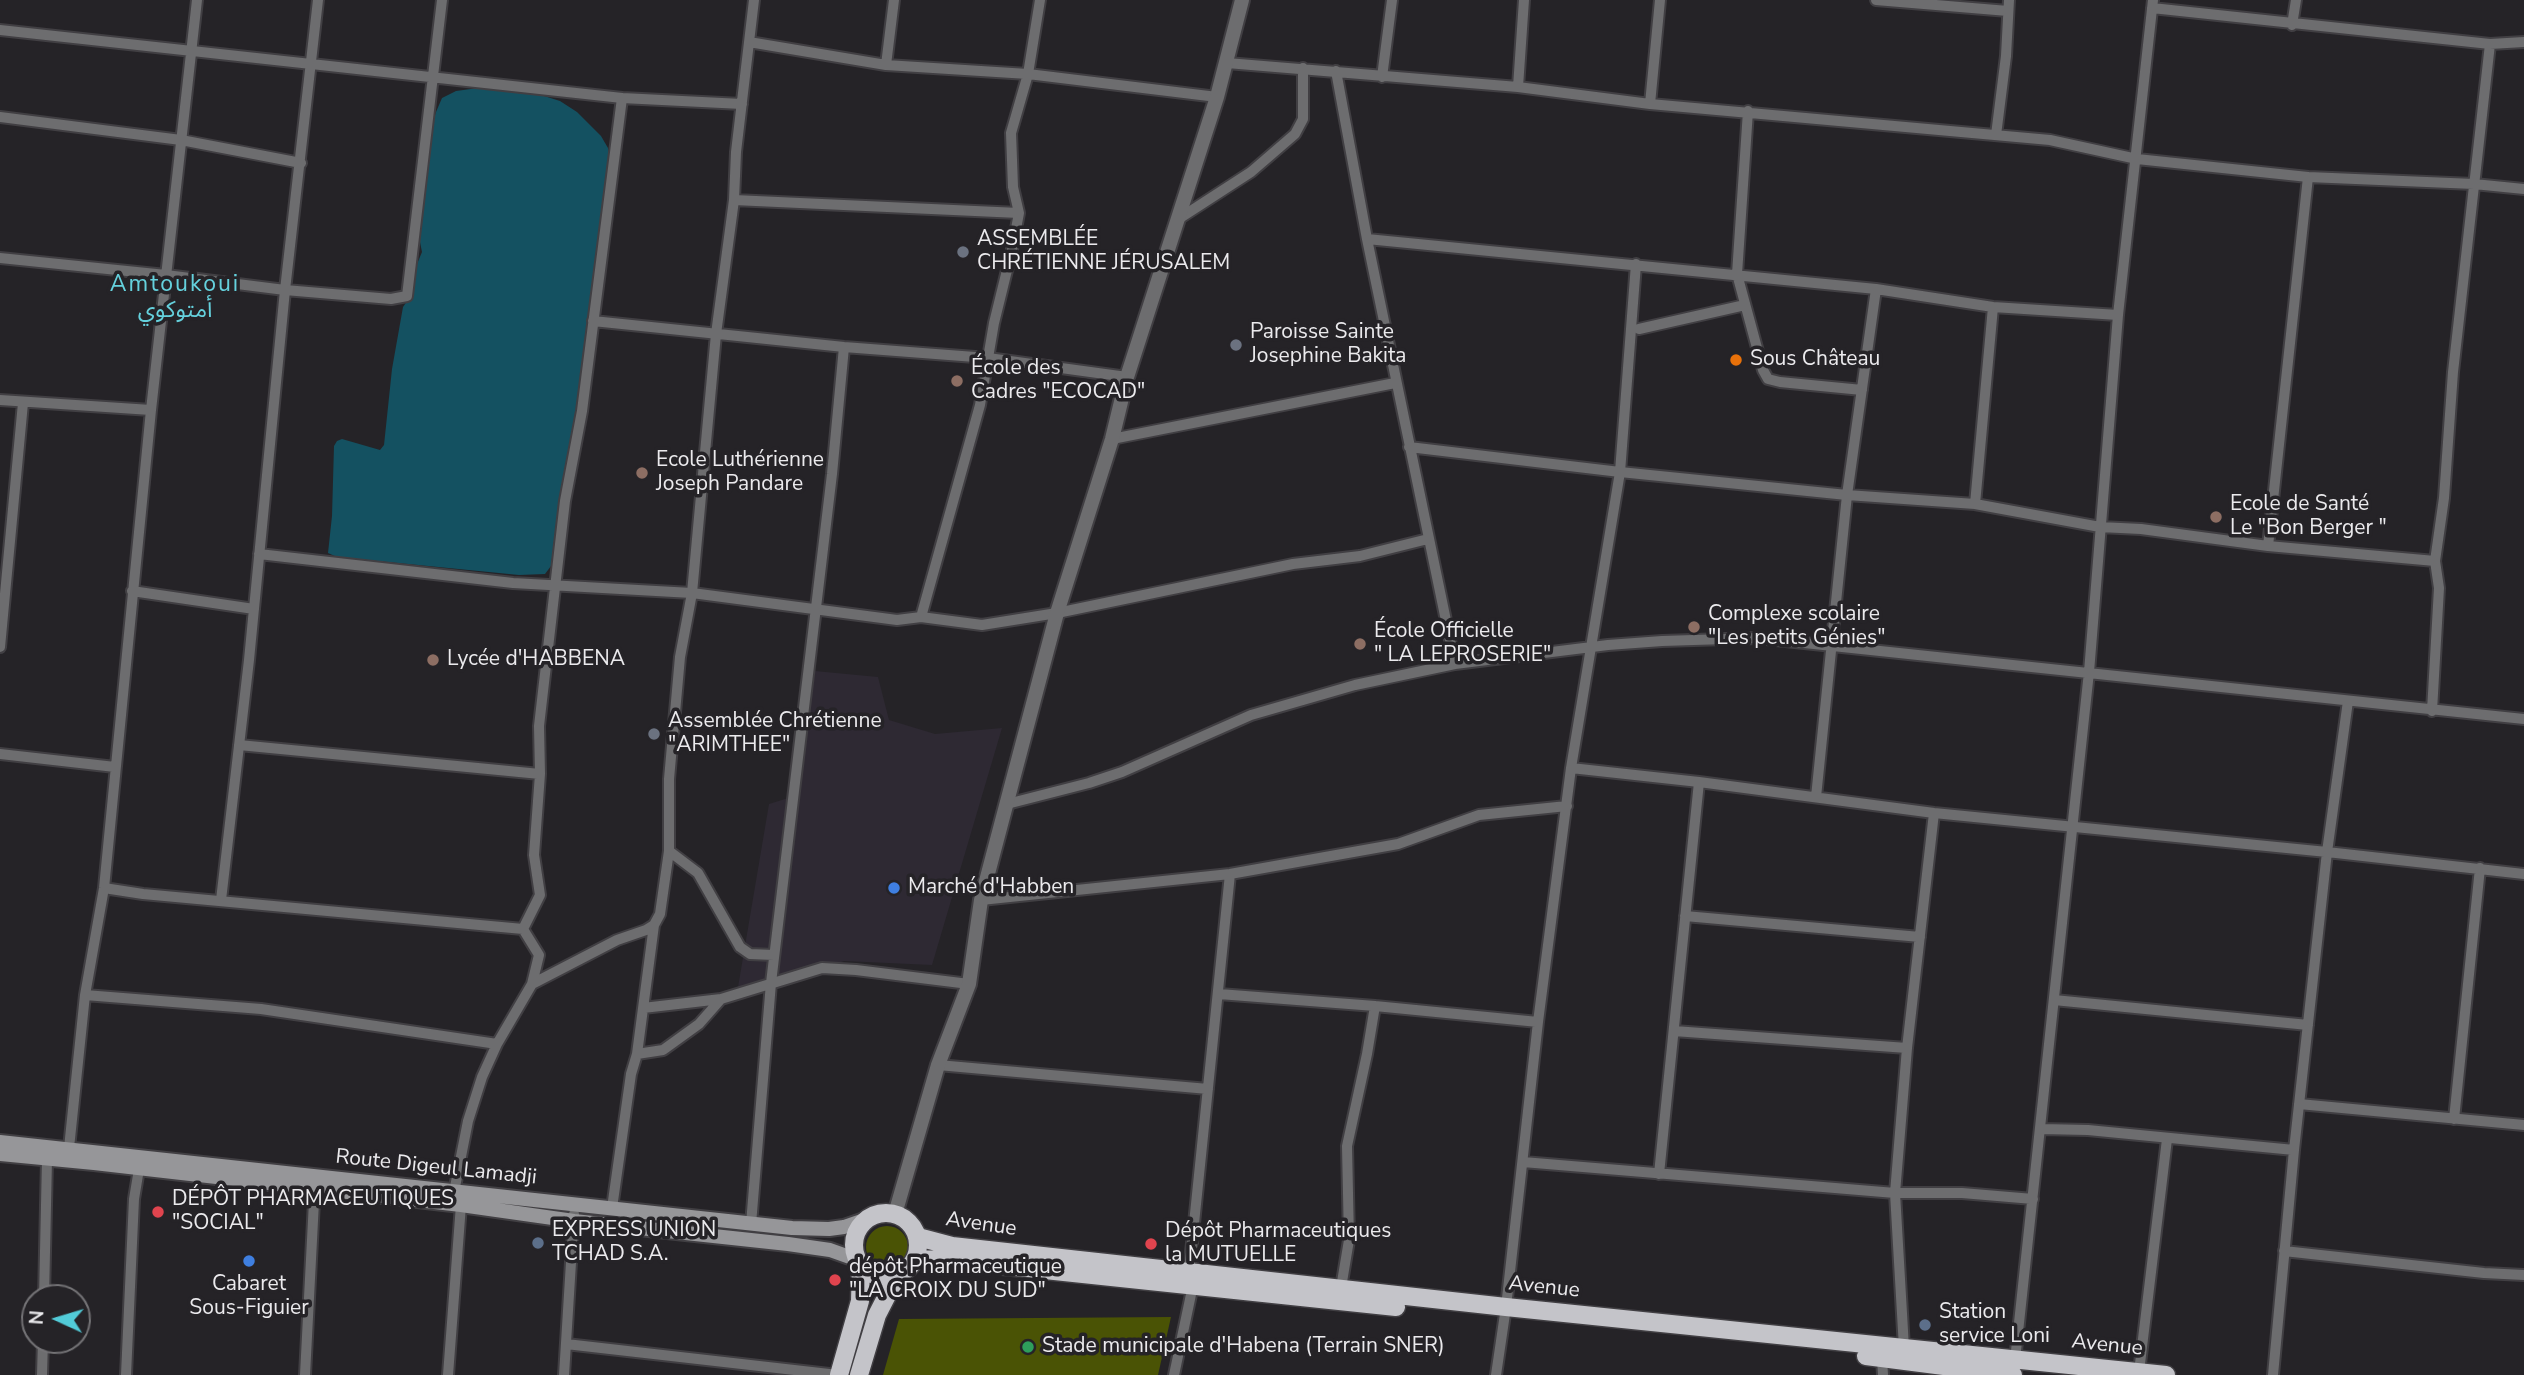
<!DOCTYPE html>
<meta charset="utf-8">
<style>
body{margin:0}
#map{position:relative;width:2524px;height:1375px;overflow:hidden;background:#252327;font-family:"Nunito Sans",sans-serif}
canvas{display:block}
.north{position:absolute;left:21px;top:1284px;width:70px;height:70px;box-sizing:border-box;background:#252327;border:2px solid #747376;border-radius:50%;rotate:274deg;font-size:19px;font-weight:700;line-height:28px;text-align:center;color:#ebeaed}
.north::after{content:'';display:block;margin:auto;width:24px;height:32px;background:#52cbd8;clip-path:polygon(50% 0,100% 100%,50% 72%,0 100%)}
</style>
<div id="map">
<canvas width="2524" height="1375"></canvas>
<div class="north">N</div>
</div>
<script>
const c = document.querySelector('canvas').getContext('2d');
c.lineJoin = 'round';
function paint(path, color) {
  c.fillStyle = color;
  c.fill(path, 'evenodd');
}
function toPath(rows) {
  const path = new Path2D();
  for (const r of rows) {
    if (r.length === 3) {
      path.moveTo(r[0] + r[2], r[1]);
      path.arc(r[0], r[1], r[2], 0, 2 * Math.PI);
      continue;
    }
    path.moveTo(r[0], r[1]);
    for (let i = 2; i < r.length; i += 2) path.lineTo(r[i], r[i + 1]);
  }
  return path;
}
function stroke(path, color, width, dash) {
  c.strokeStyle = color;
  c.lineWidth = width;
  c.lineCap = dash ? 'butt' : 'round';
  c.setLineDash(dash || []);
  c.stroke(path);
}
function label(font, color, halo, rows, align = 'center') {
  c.font = font + ' "Nunito Sans","Noto Sans Arabic",sans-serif';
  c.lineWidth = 7;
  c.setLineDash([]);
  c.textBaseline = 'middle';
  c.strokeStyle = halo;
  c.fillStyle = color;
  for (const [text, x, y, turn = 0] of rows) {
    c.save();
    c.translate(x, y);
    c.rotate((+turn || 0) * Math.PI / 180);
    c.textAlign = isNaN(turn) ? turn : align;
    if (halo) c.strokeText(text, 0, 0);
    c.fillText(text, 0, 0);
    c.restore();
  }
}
paint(toPath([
 [815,671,878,677,889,720,935,734,1002,728,932,965,844,961,736,999,769,804,798,795]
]), '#2e2933');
paint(toPath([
 [887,1247,21],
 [1171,1317,1158,1375,883,1375,899,1319]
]), '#4a5305');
paint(toPath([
 [478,88,525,90,560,101,577,112,601,136,608,148,611,162,582,388,557,517,551,566,545,574,519,575,337,557,328,553,332,516,334,446,337,441,342,439,380,450,384,445,392,369,403,307,412,294,417,264,422,252,419,237,420,221,424,203,427,141,436,112,442,98,456,91]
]), '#145161');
const minor = toPath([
 [1876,0,2008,11],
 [2152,8,2490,44,2524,42],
 [2292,25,2296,0],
 [0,30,622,98,742,104],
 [749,42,886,65,1028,74,1217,97],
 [1227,63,1518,87,1650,104,2050,140,2137,159,2308,177,2474,184,2524,189],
 [886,65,894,0],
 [1336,71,1367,239],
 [1382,77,1392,0],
 [1518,87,1524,0],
 [1650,104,1660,0],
 [1748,111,1737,274,1763,370,1768,379,1780,382,1862,390],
 [0,117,181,140,301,163],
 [1996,135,2006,56,2009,0],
 [734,200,1019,213],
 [1180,218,1251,172,1295,134,1303,119,1303,68],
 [0,258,166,275,285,290,391,299,407,296,442,0],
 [593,321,844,347,988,358,1127,377],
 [1639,329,1745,305],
 [0,400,151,410],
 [1112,439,1395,383],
 [1409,447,1620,472,1847,495,1975,504,2100,527,2141,529,2268,546,2435,561],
 [1975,504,1993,307],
 [2268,546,2308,177],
 [259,554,513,583,692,593,897,620,921,617,982,625,1057,613,1293,564,1360,556,1428,539],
 [132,591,254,609],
 [921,617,980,405,994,323,1012,250,1019,213,1013,187,1011,133,1028,74,1040,0],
 [0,647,23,403],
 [1455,664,1367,239,1876,289,1993,307,2118,315],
 [2432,711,2439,588,2435,561,2444,498,2453,372,2490,44],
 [239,745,540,774],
 [0,754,115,767],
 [1571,768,1699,782,1934,813,2327,852,2524,874],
 [1816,797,1847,495,1876,289],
 [1007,804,1089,783,1122,772,1251,715,1355,685,1455,664,1608,645,1662,641,1757,638,2524,719],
 [669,851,698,873,740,947,750,954,774,955],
 [104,888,143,894,523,929],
 [221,900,249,660,285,290,318,0],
 [981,900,1230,874,1398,844,1479,815,1567,806],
 [1685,916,1920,937],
 [523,929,540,895,534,855,540,774,539,726,565,501,582,411,622,98],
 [532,984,617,940,646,930,654,925,660,914,669,851,669,779,680,657,692,593,716,334,734,200,736,152,754,0],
 [1219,994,1375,1006,1538,1022],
 [85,995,261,1009,497,1044],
 [2054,1000,2308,1025],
 [643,1008,721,999],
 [1674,1031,1907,1048],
 [637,1054,654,925],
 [938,1065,1208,1089],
 [2299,1104,2524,1125],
 [2454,1119,2480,868],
 [2041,1129,2088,1130,2294,1150],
 [69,1148,85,995,104,888,151,410,197,0],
 [1523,1162,1895,1193,1962,1193,2033,1199],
 [1659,1174,1699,782],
 [454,1192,468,1121,482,1077,497,1044,532,984,539,955,523,929],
 [612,1208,631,1074,637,1054,663,1050,699,1024,721,999,822,968,856,970,969,984],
 [751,1224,771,983,832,474,844,347],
 [2284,1251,2484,1273,2524,1275],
 [1189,1272,1230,874],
 [1341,1288,1349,1240,1347,1146,1367,1054,1375,1006],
 [44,1298,47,1159],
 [566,1344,838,1375],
 [1904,1348,1895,1193,1907,1048,1934,813],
 [1882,1358,1883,1375],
 [2015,1360,2089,672,2118,315,2153,0],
 [2139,1372,2167,1139],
 [42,1375,43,1340],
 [126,1375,134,1199,139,1169],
 [305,1375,315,1182],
 [448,1375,461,1205],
 [564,1375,574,1214],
 [1174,1375,1193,1285],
 [1496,1375,1506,1307,1538,1022,1571,768,1620,472,1636,264],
 [2273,1375,2294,1150,2327,852,2348,701]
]);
const tertiary = toPath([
 [895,1214,938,1065,969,984,981,900,1057,613,1112,439,1127,377,1217,97,1242,0]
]);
const secondary = toPath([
 [0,1142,792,1228,829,1229,844,1227,867,1219],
 [0,1154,94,1163,461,1205,574,1221,788,1244,830,1250,858,1260]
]);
const trunk = toPath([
 [886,1245,32],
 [918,1237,952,1246,1506,1307,2166,1375],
 [915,1259,950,1260,1396,1307],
 [1866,1356,2013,1375],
 [839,1375,860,1301,861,1265],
 [859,1375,877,1315,897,1276]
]);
stroke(minor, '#413f43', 14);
stroke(tertiary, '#413f43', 18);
stroke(secondary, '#413f43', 18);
stroke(trunk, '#413f43', 21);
stroke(minor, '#6d6d6f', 10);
stroke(tertiary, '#6d6d6f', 14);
stroke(secondary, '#969699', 14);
stroke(trunk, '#c4c4c9', 18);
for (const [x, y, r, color] of [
 [963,252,7,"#6b7280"],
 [1236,345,7,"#6b7280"],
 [1736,360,7,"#e8710a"],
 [957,381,7,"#8d6e63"],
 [642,473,7,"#8d6e63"],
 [2216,517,7,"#8d6e63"],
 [1694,627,7,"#8d6e63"],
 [1360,644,7,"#8d6e63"],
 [433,660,7,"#8d6e63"],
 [654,734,7,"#6b7280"],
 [894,888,7,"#3f7fe0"],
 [158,1212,7,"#e0444e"],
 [538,1243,7,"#5c6f8a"],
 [1151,1244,7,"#e0444e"],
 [249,1261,7,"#3f7fe0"],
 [835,1280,7,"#e0444e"],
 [1925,1325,7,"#5c6f8a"],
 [1028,1347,7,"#2e9e5b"]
]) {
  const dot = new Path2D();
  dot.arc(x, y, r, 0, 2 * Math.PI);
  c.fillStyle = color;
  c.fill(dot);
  stroke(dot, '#252327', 2.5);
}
label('21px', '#ebeaed', '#252327', [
 ["ASSEMBLÉE",977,240],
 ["CHRÉTIENNE JÉRUSALEM",977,264],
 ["Paroisse Sainte",1250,333],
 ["Josephine Bakita",1250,357],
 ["Sous Château",1750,360],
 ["École des",971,369],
 ["Cadres \"ECOCAD\"",971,393],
 ["Ecole Luthérienne",656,461],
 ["Joseph Pandare",656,485],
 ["Ecole de Santé",2230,505],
 ["Le \"Bon Berger \"",2230,529],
 ["Complexe scolaire",1708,615],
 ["\"Les petits Génies\"",1708,639],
 ["École Officielle",1374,632],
 ["\" LA LEPROSERIE\"",1374,656],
 ["Lycée d'HABBENA",447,660],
 ["Assemblée Chrétienne",668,722],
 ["\"ARIMTHEE\"",668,746],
 ["Marché d'Habben",908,888],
 ["DÉPÔT PHARMACEUTIQUES",172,1200],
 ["\"SOCIAL\"",172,1224],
 ["EXPRESS UNION",552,1231],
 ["TCHAD S.A.",552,1255],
 ["Dépôt Pharmaceutiques",1165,1232],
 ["la MUTUELLE",1165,1256],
 ["dépôt Pharmaceutique",849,1268],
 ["\"LA CROIX DU SUD\"",849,1292],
 ["Cabaret",249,1285,"center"],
 ["Sous-Figuier",249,1309,"center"],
 ["Station",1939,1313],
 ["service Loni",1939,1337],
 ["Stade municipale d'Habena (Terrain SNER)",1042,1347]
], 'left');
label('21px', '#ebeaed', '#252327', [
 ["Route Digeul Lamadji",436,1168,6],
 ["Avenue",981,1225,8],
 ["Avenue",1544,1288,6],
 ["Avenue",2107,1346,6]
]);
c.letterSpacing = '2px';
label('23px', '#65d1dd', '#252327', [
 ["Amtoukoui",175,285],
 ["أمتوكوي",175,311]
]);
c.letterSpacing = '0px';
</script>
